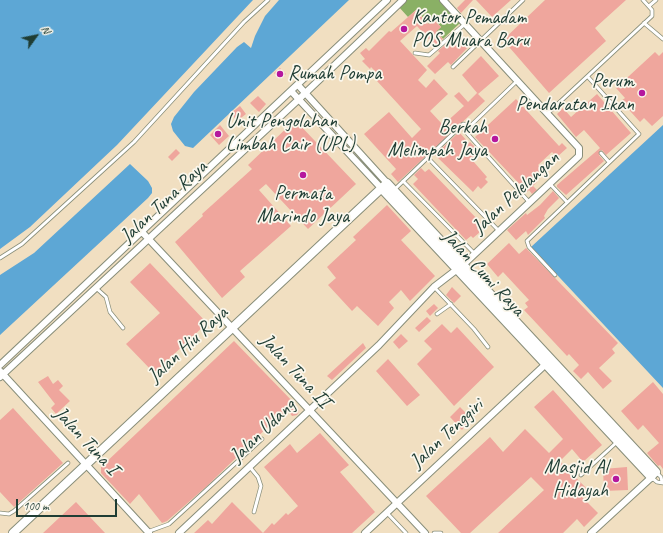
<!DOCTYPE html>
<style>
body{margin:0}
#map{position:relative;width:663px;height:533px;overflow:hidden;background:#f1dfc1;font-family:Caveat,sans-serif}
canvas{display:block}
.north{position:absolute;left:16px;top:16px;width:40px;height:40px;-webkit-text-stroke:3px #fbf7ec;paint-order:stroke;rotate:57deg;font-size:11px;font-weight:700;line-height:16px;text-align:center;color:#1f3d34}
.north::after{content:'';display:block;margin:auto;width:14px;height:18px;background:#1f3d34;clip-path:polygon(50% 0,100% 100%,50% 72%,0 100%)}
.scale{position:absolute;left:16px;top:499px;width:101px;height:18px;box-sizing:border-box;border:2px solid #1f3d34;border-top:0;padding-left:5px;font-size:12px;line-height:14px;white-space:nowrap;color:#1f3d34;-webkit-text-stroke:3px #fbf7ec;paint-order:stroke}
</style>
<div id="map">
<canvas width="663" height="533"></canvas>
<div class="north">N</div>
<div class="scale">100 m</div>
</div>
<script>
const c = document.querySelector('canvas').getContext('2d');
c.lineJoin = 'round';
function paint(path, color) {
  c.fillStyle = color;
  c.fill(path, 'evenodd');
}
function toPath(rows) {
  const path = new Path2D();
  for (const r of rows) {
    path.moveTo(r[0], r[1]);
    for (let i = 2; i < r.length; i += 2) path.lineTo(r[i], r[i + 1]);
  }
  return path;
}
function stroke(path, color, width, dash) {
  c.strokeStyle = color;
  c.lineWidth = width;
  c.lineCap = dash ? 'butt' : 'round';
  c.setLineDash(dash || []);
  c.stroke(path);
}
function label(font, color, halo, rows, align = 'center') {
  c.font = font + ' Caveat,sans-serif';
  c.lineWidth = 3.5;
  c.setLineDash([]);
  c.textBaseline = 'middle';
  c.strokeStyle = halo;
  c.fillStyle = color;
  for (const [text, x, y, turn = 0] of rows) {
    c.save();
    c.translate(x, y);
    c.rotate((+turn || 0) * Math.PI / 180);
    c.textAlign = isNaN(turn) ? turn : align;
    if (halo) c.strokeText(text, 0, 0);
    c.fillText(text, 0, 0);
    c.restore();
  }
}
paint(toPath([
 [404,0,439,0,460,23,443,39,436,31,441,27,434,19,429,24,416,10,408,17,398,6]
]), '#8ab065');
paint(toPath([
 [0,0,253,0,117,145,30,227,0,249],
 [279,0,349,0,193,148,185,146,173,131,171,124,174,117,194,92,237,47,244,42,251,48,255,36,265,16],
 [663,125,663,388,531,247],
 [130,164,148,181,152,188,152,193,148,198,0,335,0,275,34,253]
]), '#5da7d5');
paint(toPath([
 [465,0,473,0,461,13,457,8],
 [476,0,511,0,492,17],
 [545,0,626,0,595,28,606,41,549,93,503,40],
 [416,10,428,24,434,20,441,27,436,32,443,39,435,46,417,26,400,41,427,70,418,80,426,88,434,79,448,94,430,111,443,125,464,106,454,96,459,92,468,102,477,93,485,101,398,182,391,174,396,169,364,134,389,112,412,138,421,129,377,81,381,77,371,67,370,69,362,61,365,59,360,53,366,48,369,51,389,31,391,32],
 [459,33,470,45,451,65,448,62,435,74,427,66,440,53,438,51],
 [655,52,659,56,663,52,663,116,652,126,644,118,640,122,621,101,625,98,616,88],
 [481,56,499,76,478,94,462,75],
 [280,68,286,74,280,79,274,73],
 [597,94,631,133,606,155,602,150,599,151,599,155,604,161,566,195,557,187,557,185,600,148,584,130,576,137,557,114,563,108,571,117],
 [258,96,266,104,259,112,250,103],
 [516,99,559,146,562,143,567,148,557,157,552,152,538,165,543,170,534,179,537,182,533,186,537,190,532,194,529,190,527,192,475,137],
 [240,106,246,114,237,121,231,113],
 [295,120,356,184,308,229,266,184,259,190,291,226,240,271,245,277,222,298,175,242,203,216,202,214,252,169,248,165],
 [220,125,229,136,219,145,210,135],
 [459,132,469,143,470,142,482,154,473,161,487,177,485,179,488,182,481,189,478,186,473,192,435,155],
 [176,149,180,153,172,161,168,157],
 [421,168,425,172,429,169,482,224,477,229,480,232,473,238,471,236,466,240,413,184,418,179,414,175],
 [553,191,559,198,548,209,544,216,545,218,528,235,526,231,516,240,507,230,526,213,527,215,540,205],
 [387,205,411,231,401,240,435,276,410,301,401,290,389,302,394,308,378,326,357,306,352,311,328,285,336,278,327,267,356,240,353,237],
 [509,243,519,254,526,248,618,343,612,349,615,353,599,368,612,381,603,389,588,372,581,379,573,371,579,365,569,354,567,356,524,310,528,307,525,303,529,300,503,272,498,277,487,264],
 [150,263,207,323,154,373,126,344,160,313,130,282],
 [452,287,461,296,454,303,446,295],
 [434,304,438,308,430,316,426,311],
 [427,317,431,321,419,332,415,328],
 [442,324,451,333,457,327,494,367,454,406,417,364,432,349,424,341],
 [401,334,408,341,399,349,393,342],
 [234,341,295,404,299,411,297,415,292,416,289,412,283,418,280,415,207,486,167,521,162,523,139,494,130,504,101,473,101,467],
 [363,343,366,348,332,380,327,376],
 [388,359,420,395,407,406,376,371],
 [48,376,53,384,58,380,63,386,59,390,70,401,56,414,51,408,55,404,38,382],
 [653,382,663,394,663,469,660,465,658,466,647,453,659,443,643,425,638,430,621,411],
 [553,390,602,445,583,462,572,449,560,461,587,489,581,496,598,513,584,527,577,519,563,533,498,533,544,490,531,477,470,533,461,533,426,496,490,437,503,452,525,429,549,453,563,439,534,407],
 [460,407,471,418,462,430,450,417],
 [13,408,63,463,14,507,0,492,0,420],
 [320,433,349,465,340,472,375,512,352,533,194,533,208,520,212,524,232,502,263,533,272,523,274,525,286,513,288,515,298,506,264,467,290,444,297,453],
 [627,467,628,490,604,491,603,469],
 [76,502,105,533,43,533]
]), '#efa69d');
const lane = toPath([
 [649,6,656,0],
 [644,23,663,39],
 [415,53,429,55,465,24],
 [453,67,523,0],
 [517,81,465,131,530,203],
 [547,114,652,16,652,10,643,0],
 [601,153,609,162],
 [427,157,499,231],
 [403,181,475,254],
 [550,184,567,202],
 [395,189,463,124,471,125],
 [0,258,22,244,134,142,244,22,268,0],
 [555,275,529,247,527,241,639,134,588,77],
 [434,287,474,329,488,347],
 [96,288,106,297,110,312,123,328],
 [437,314,451,304],
 [249,466,258,477,261,486,254,512],
 [656,472,661,477,662,482],
 [581,475,617,442],
 [651,477,657,482,663,483],
 [0,513,9,514,14,511,68,463],
 [387,513,406,533],
 [147,532,169,524,262,439],
 [434,533,441,533]
]);
const street = toPath([
 [298,85,387,183],
 [291,91,381,188],
 [142,232,425,533],
 [0,365,387,0],
 [0,371,149,533],
 [0,377,298,100,403,0],
 [179,533,379,345,434,287,464,264,579,156,579,148,443,0],
 [365,533,548,362],
 [591,533,654,475]
]);
const secondary = toPath([
 [381,188,651,477],
 [13,533,387,183,656,472]
]);
stroke(lane, '#888e7a', 4.5);
stroke(street, '#888e7a', 8);
stroke(secondary, '#888e7a', 10);
stroke(lane, '#fff', 3);
stroke(street, '#fff', 6);
stroke(secondary, '#fff', 8);
for (const [x, y, r, color] of [
 [404,29,4,"#b5179e"],
 [280,74,4,"#b5179e"],
 [642,93,4,"#b5179e"],
 [218,134,4,"#b5179e"],
 [495,139,4,"#b5179e"],
 [303,175,4,"#b5179e"],
 [616,479,4,"#b5179e"]
]) {
  const dot = new Path2D();
  dot.arc(x, y, r, 0, 2 * Math.PI);
  c.fillStyle = color;
  c.fill(dot);
  stroke(dot, '#fbf7ec', 1.5);
}
label('20px', '#1f3d34', '#fbf7ec', [
 ["Kantor Pemadam",412,18],
 ["POS Muara Baru",412,41],
 ["Rumah Pompa",288,74],
 ["Perum",634,82,"right"],
 ["Pendaratan Ikan",634,105,"right"],
 ["Unit Pengolahan",226,122],
 ["Limbah Cair (UPL)",226,145],
 ["Berkah",487,128,"right"],
 ["Melimpah Jaya",487,151,"right"],
 ["Permata",303,194,"center"],
 ["Marindo Jaya",303,217,"center"],
 ["Masjid Al",608,468,"right"],
 ["Hidayah",608,491,"right"]
], 'left');
label('20px', '#1f3d34', '#fbf7ec', [
 ["Jalan Pelelangan",516,193,-43],
 ["Jalan Tuna Raya",164,202,-43],
 ["Jalan Cumi Raya",483,273,47],
 ["Jalan Hiu Raya",188,345,-43],
 ["Jalan Tuna II",295,371,47],
 ["Jalan Udang",263,431,-44],
 ["Jalan Tenggiri",447,434,-43],
 ["Jalan Tuna I",86,441,47]
]);
</script>
